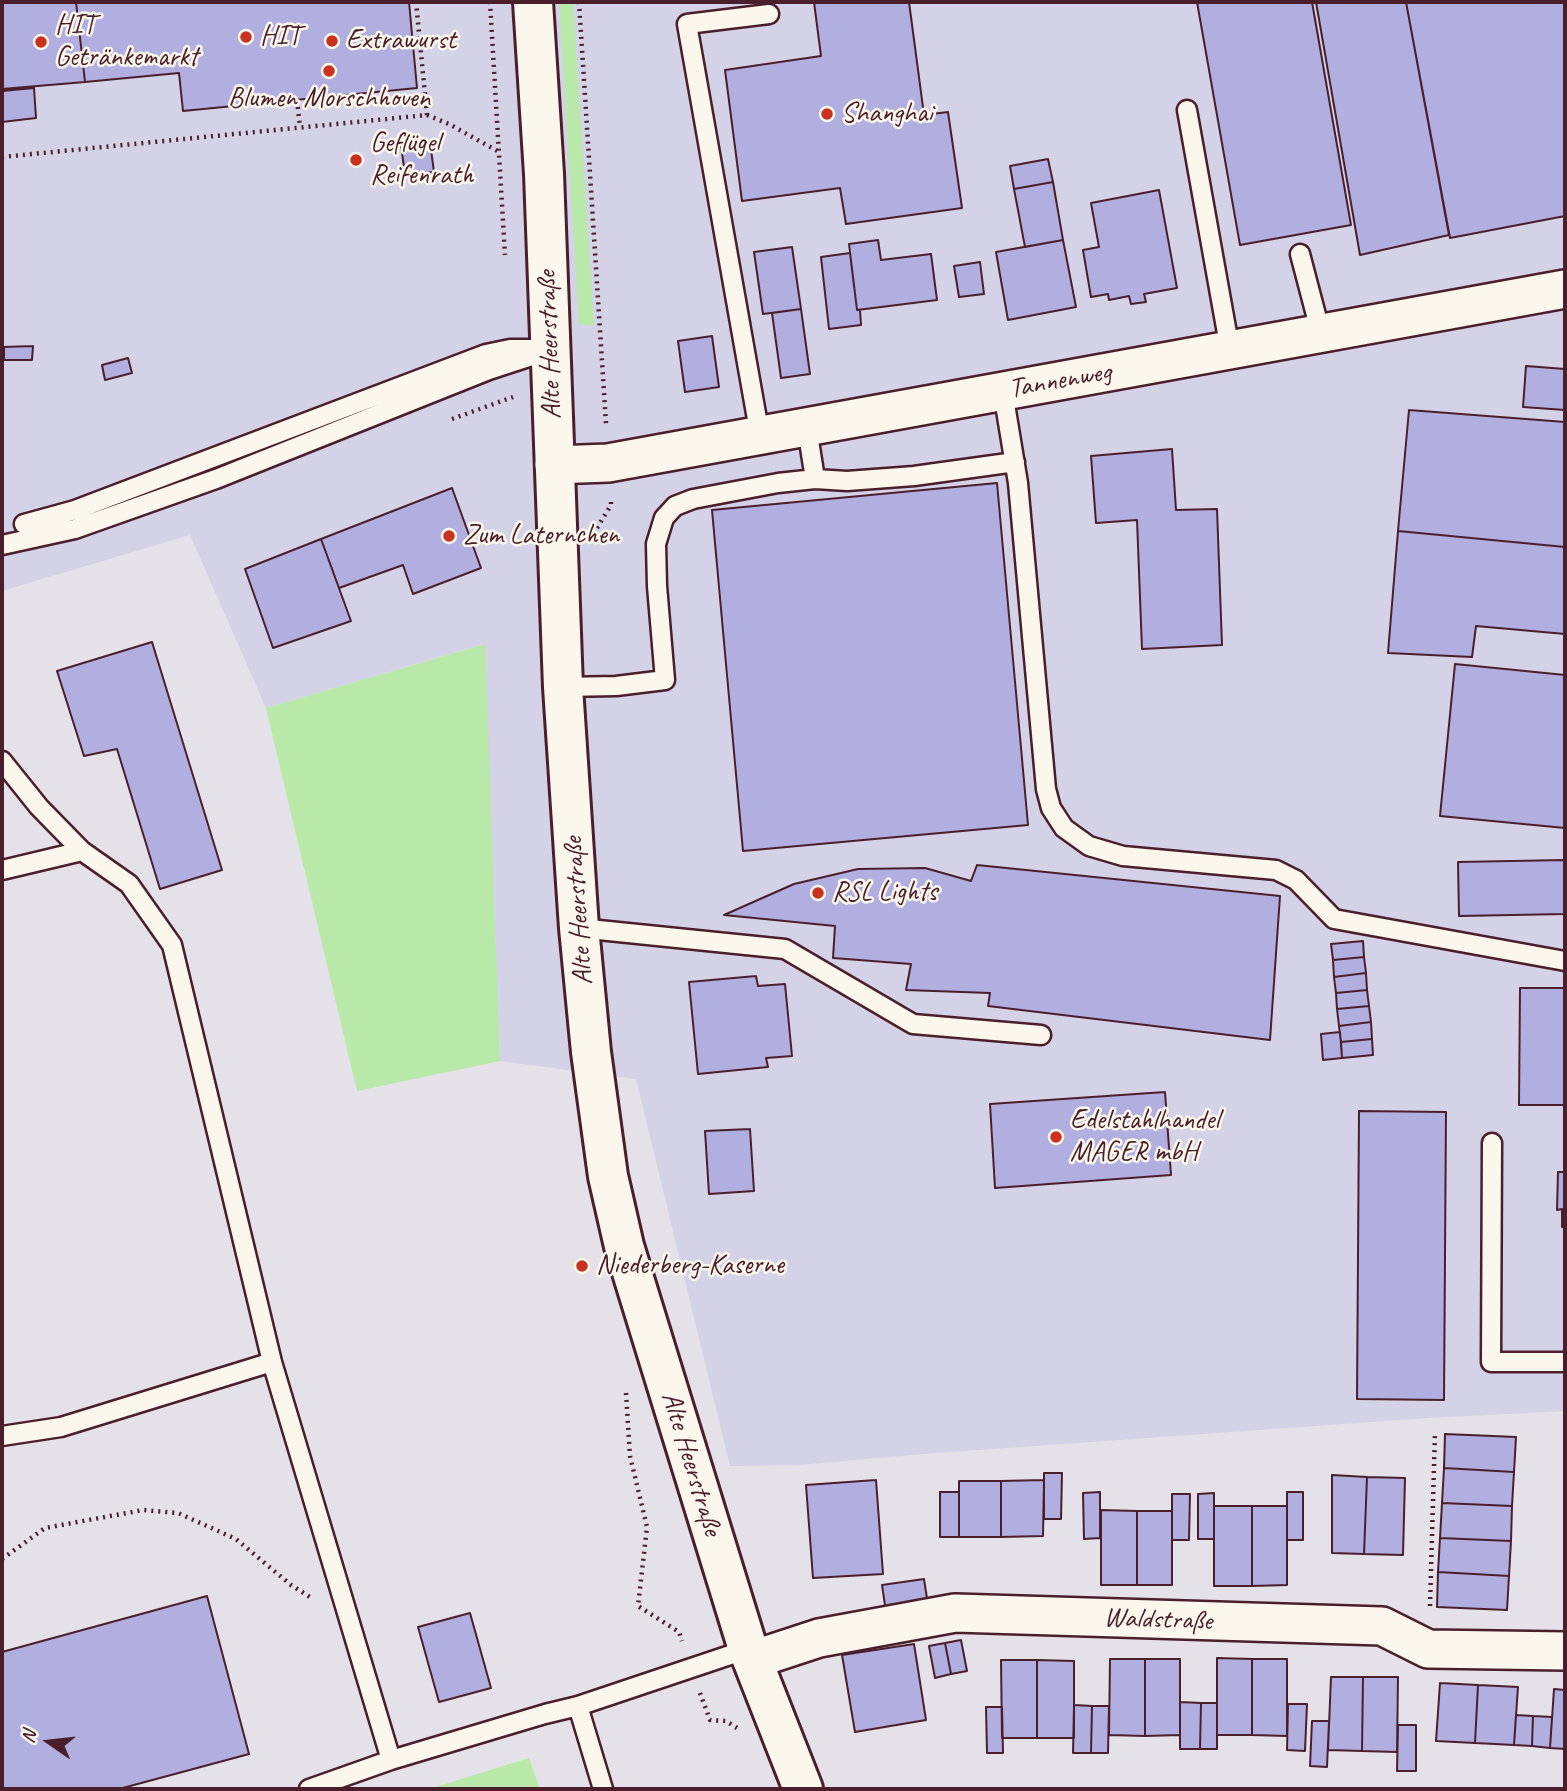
<!DOCTYPE html>
<meta charset="utf-8">
<style>
body{margin:0}
#map{position:relative;width:1567px;height:1791px;overflow:hidden;background:#e4e1e8;font-family:Caveat,sans-serif}
canvas{display:block}
.frame{position:absolute;inset:0;border:4px solid #4a1f2b;pointer-events:none}
.north{position:absolute;left:14px;top:1707px;width:70px;height:70px;-webkit-text-stroke:5px #fbf7ec;paint-order:stroke;rotate:284deg;font-size:19px;font-weight:700;line-height:28px;text-align:center;color:#4a1f2b}
.north::after{content:'';display:block;margin:auto;width:24px;height:32px;background:#4a1f2b;clip-path:polygon(50% 0,100% 100%,50% 72%,0 100%)}
</style>
<div id="map">
<canvas width="1567" height="1791"></canvas>
<div class="frame"></div>
<div class="north">N</div>
</div>
<script>
const c = document.querySelector('canvas').getContext('2d');
c.lineJoin = 'round';
function paint(path, color) {
  c.fillStyle = color;
  c.fill(path, 'evenodd');
}
function toPath(rows) {
  const path = new Path2D();
  for (const r of rows) {
    path.moveTo(r[0], r[1]);
    for (let i = 2; i < r.length; i += 2) path.lineTo(r[i], r[i + 1]);
  }
  return path;
}
function stroke(path, color, width, dash) {
  c.strokeStyle = color;
  c.lineWidth = width;
  c.lineCap = dash ? 'butt' : 'round';
  c.setLineDash(dash || []);
  c.stroke(path);
}
function label(font, color, halo, rows, align = 'center') {
  c.font = font + ' Caveat,sans-serif';
  c.lineWidth = 5;
  c.setLineDash([]);
  c.textBaseline = 'middle';
  c.strokeStyle = halo;
  c.fillStyle = color;
  for (const [text, x, y, turn = 0] of rows) {
    c.save();
    c.translate(x, y);
    c.rotate((+turn || 0) * Math.PI / 180);
    c.textAlign = isNaN(turn) ? turn : align;
    if (halo) c.strokeText(text, 0, 0);
    c.fillText(text, 0, 0);
    c.restore();
  }
}
paint(toPath([
 [2,2,1565,2,1565,1411,1428,1418,923,1454,799,1465,730,1466,636,1079,500,1061,484,644,266,708,190,535,2,591]
]), '#d4d2e6');
paint(toPath([
 [559,2,573,2,594,326,579,324],
 [485,644,500,1061,357,1091,266,708],
 [529,1758,540,1789,429,1789]
]), '#b8e9a8');
const building = toPath([
 [2,2,76,2,85,82,2,89,2,2],
 [76,2,409,2,417,88,183,111,179,73,85,82,76,2],
 [814,2,909,2,924,115,948,112,962,208,846,224,840,188,742,201,725,70,821,56,814,2],
 [1197,2,1312,2,1351,225,1240,245,1197,2],
 [1316,2,1406,2,1449,235,1360,255,1316,2],
 [1406,2,1565,2,1565,216,1450,238,1406,2],
 [34,88,36,118,2,122,2,91,34,88],
 [430,142,434,172,405,175,401,145,430,142],
 [1048,159,1053,182,1014,189,1010,166,1048,159],
 [1053,182,1063,240,1025,247,1014,189,1053,182],
 [1159,190,1177,288,1144,294,1146,302,1131,304,1129,296,1109,300,1108,294,1091,297,1083,250,1099,247,1091,203,1159,190],
 [878,240,881,260,931,254,937,300,857,310,849,244,878,240],
 [1063,240,1076,307,1008,320,996,252,1063,240],
 [792,247,801,309,763,314,754,252,792,247],
 [850,253,857,310,860,310,861,325,829,329,821,257,850,253],
 [980,262,984,294,959,297,954,266,980,262],
 [801,309,810,374,781,378,772,313,801,309],
 [712,336,719,387,685,392,678,341,712,336],
 [33,346,32,360,4,360,4,347,33,346],
 [128,358,132,373,105,380,102,365,128,358],
 [1526,366,1565,369,1565,410,1523,407,1526,366],
 [1409,410,1565,422,1565,547,1398,531,1409,410],
 [1172,449,1176,510,1217,509,1222,645,1142,649,1137,520,1096,523,1091,456,1172,449],
 [997,483,1028,825,743,851,712,510,997,483],
 [452,488,481,568,413,594,403,565,339,588,321,539,452,488],
 [1398,531,1565,547,1565,634,1476,626,1472,657,1388,653,1398,531],
 [321,539,351,621,273,648,245,569,321,539],
 [152,642,222,870,160,889,117,749,84,756,57,671,152,642],
 [1455,664,1565,675,1565,828,1440,816,1455,664],
 [1565,860,1565,914,1459,916,1458,862,1565,860],
 [977,865,1280,896,1270,1040,988,1006,990,993,906,990,911,964,833,958,835,926,724,915,794,884,858,869,925,868,971,881,977,865],
 [1363,941,1364,957,1333,960,1331,944,1363,941],
 [1364,957,1366,973,1334,977,1333,960,1364,957],
 [1366,973,1367,990,1336,993,1334,977,1366,973],
 [756,976,758,986,785,984,792,1056,766,1058,768,1067,698,1074,689,982,756,976],
 [1520,988,1565,988,1565,1105,1519,1105,1520,988],
 [1367,990,1369,1006,1337,1009,1336,993,1367,990],
 [1369,1006,1371,1022,1339,1026,1337,1009,1369,1006],
 [1371,1022,1372,1039,1341,1042,1339,1026,1371,1022],
 [1340,1032,1342,1058,1323,1060,1321,1034,1340,1032],
 [1372,1039,1373,1055,1342,1058,1341,1042,1372,1039],
 [1165,1092,1171,1175,995,1188,990,1104,1165,1092],
 [1359,1111,1446,1112,1444,1400,1357,1399,1359,1111],
 [750,1129,754,1191,709,1194,705,1131,750,1129],
 [1558,1172,1565,1172,1565,1227,1562,1227,1562,1209,1557,1210,1558,1172],
 [1445,1434,1516,1437,1514,1472,1444,1468,1445,1434],
 [1444,1468,1514,1472,1512,1506,1442,1503,1444,1468],
 [1044,1473,1062,1473,1061,1519,1044,1519,1044,1473],
 [1332,1475,1367,1477,1364,1554,1332,1553,1332,1475],
 [1367,1477,1405,1478,1403,1555,1364,1554,1367,1477],
 [876,1480,883,1574,813,1578,806,1485,876,1480],
 [1044,1480,1043,1536,1001,1537,1001,1481,1044,1480],
 [959,1481,1001,1481,1001,1537,959,1537,959,1481],
 [940,1492,959,1492,959,1537,940,1537,940,1492],
 [1100,1492,1100,1538,1084,1539,1083,1493,1100,1492],
 [1287,1492,1303,1492,1303,1540,1287,1540,1287,1492],
 [1214,1493,1214,1539,1198,1539,1198,1494,1214,1493],
 [1172,1494,1190,1494,1189,1540,1172,1540,1172,1494],
 [1442,1503,1512,1506,1511,1541,1440,1538,1442,1503],
 [1214,1506,1252,1506,1252,1586,1214,1586,1214,1506],
 [1252,1506,1287,1506,1287,1585,1252,1586,1252,1506],
 [1101,1510,1137,1511,1137,1585,1101,1585,1101,1510],
 [1137,1511,1172,1511,1172,1585,1137,1585,1137,1511],
 [1440,1538,1511,1541,1509,1576,1438,1572,1440,1538],
 [1438,1572,1509,1576,1507,1610,1437,1607,1438,1572],
 [924,1579,928,1605,886,1612,882,1585,924,1579],
 [207,1596,249,1754,119,1789,2,1789,2,1652,207,1596],
 [470,1613,491,1688,439,1702,418,1627,470,1613],
 [961,1640,967,1671,951,1674,945,1643,961,1640],
 [945,1643,951,1674,935,1678,929,1646,945,1643],
 [914,1644,926,1720,855,1732,842,1655,914,1644],
 [1217,1658,1252,1659,1252,1735,1217,1735,1217,1658],
 [1110,1659,1145,1659,1145,1736,1109,1735,1110,1659],
 [1145,1659,1180,1659,1180,1735,1145,1736,1145,1659],
 [1252,1659,1287,1659,1287,1736,1252,1735,1252,1659],
 [1001,1660,1037,1660,1037,1738,1002,1738,1001,1660],
 [1037,1660,1074,1661,1074,1738,1037,1738,1037,1660],
 [1331,1677,1363,1677,1362,1751,1328,1750,1331,1677],
 [1363,1677,1398,1677,1397,1752,1362,1751,1363,1677],
 [1440,1683,1478,1685,1475,1743,1436,1741,1440,1683],
 [1478,1685,1518,1687,1514,1745,1475,1743,1478,1685],
 [1554,1689,1565,1690,1565,1749,1550,1748,1554,1689],
 [1180,1702,1201,1703,1200,1749,1180,1749,1180,1702],
 [1201,1703,1217,1703,1217,1749,1200,1749,1201,1703],
 [1288,1704,1307,1704,1305,1751,1287,1750,1288,1704],
 [1074,1705,1092,1706,1091,1753,1073,1753,1074,1705],
 [1092,1706,1109,1706,1108,1753,1091,1753,1092,1706],
 [986,1707,1002,1707,1003,1753,987,1753,986,1707],
 [1516,1715,1533,1716,1532,1746,1514,1745,1516,1715],
 [1533,1716,1552,1717,1550,1748,1532,1746,1533,1716],
 [1312,1721,1329,1721,1327,1767,1310,1766,1312,1721],
 [1398,1725,1416,1725,1416,1771,1397,1771,1398,1725]
]);
paint(building, '#b0afe0');
stroke(building, '#4a1f2b', 2);
const service = toPath([
 [1187,110,1230,350],
 [1300,254,1321,334],
 [1003,392,1018,483,1046,789,1051,808,1064,828,1089,846,1123,856,1276,870,1296,880,1334,919,1565,961],
 [807,428,815,479,847,481,914,476,1015,462],
 [760,436,687,24,769,14],
 [24,524,75,510,486,354,510,349,540,349],
 [2,545,75,529,216,479,489,370,550,350],
 [563,687,616,686,665,680,657,586,656,544,664,518,675,506,693,499,778,483,815,479],
 [2,761,39,807,82,851,129,884,172,945,272,1362,391,1760,545,1714,578,1706,748,1649],
 [2,870,82,851],
 [579,928,785,949,913,1024,1041,1035],
 [1492,1143,1491,1362,1565,1362],
 [2,1436,61,1427,272,1362],
 [578,1706,603,1789],
 [309,1789,391,1760]
]);
const minor = toPath([
 [554,465,608,463,1565,289],
 [752,1660,819,1638,955,1613,1382,1626,1428,1649,1565,1651]
]);
const tertiary = toPath([
 [533,2,544,174,563,687,579,928,591,1052,608,1176,624,1246,748,1649,803,1789]
]);
stroke(service, '#4a1f2b', 23);
stroke(minor, '#4a1f2b', 42);
stroke(tertiary, '#4a1f2b', 44);
stroke(toPath([
 [490,2,505,255],
 [579,2,606,424],
 [297,100,300,127],
 [427,115,449,124,501,153],
 [2,157,427,115,416,2],
 [452,419,513,397],
 [597,528,611,505,611,499],
 [626,1393,630,1456,647,1527,638,1606,679,1632,682,1641],
 [2,1559,45,1528,143,1510,178,1513,236,1539,291,1585,313,1599],
 [1430,1606,1435,1432],
 [700,1693,710,1720,726,1721,737,1728]
]), '#4a1f2b', 4.5, [2, 5]);
stroke(service, '#fbf7ec', 18);
stroke(minor, '#fbf7ec', 37);
stroke(tertiary, '#fbf7ec', 38);
for (const [x, y, r, color] of [
 [246,37,7,"#c8321e"],
 [332,41,7,"#c8321e"],
 [41,42,7,"#c8321e"],
 [329,71,7,"#c8321e"],
 [827,114,7,"#c8321e"],
 [356,160,7,"#c8321e"],
 [449,536,7,"#c8321e"],
 [818,893,7,"#c8321e"],
 [1056,1137,7,"#c8321e"],
 [582,1266,7,"#c8321e"]
]) {
  const dot = new Path2D();
  dot.arc(x, y, r, 0, 2 * Math.PI);
  c.fillStyle = color;
  c.fill(dot);
  stroke(dot, '#fbf7ec', 2.5);
}
label('28px', '#4a1f2b', '#fbf7ec', [
 ["HIT",55,26],
 ["Getränkemarkt",55,58],
 ["HIT",260,37],
 ["Extrawurst",346,41],
 ["Blumen Morschhoven",329,99,"center"],
 ["Shanghai",841,114],
 ["Geflügel",370,144],
 ["Reifenrath",370,176],
 ["Zum Laternchen",463,536],
 ["RSL Lights",832,893],
 ["Edelstahlhandel",1070,1121],
 ["MAGER mbH",1070,1153],
 ["Niederberg-Kaserne",596,1266]
], 'left');
label('28px', '#4a1f2b', '#fbf7ec', [
 ["Alte Heerstraße",550,345,-92],
 ["Tannenweg",1060,381,-10],
 ["Alte Heerstraße",579,911,-94],
 ["Alte Heerstraße",691,1464,73],
 ["Waldstraße",1158,1620,2]
]);
</script>
